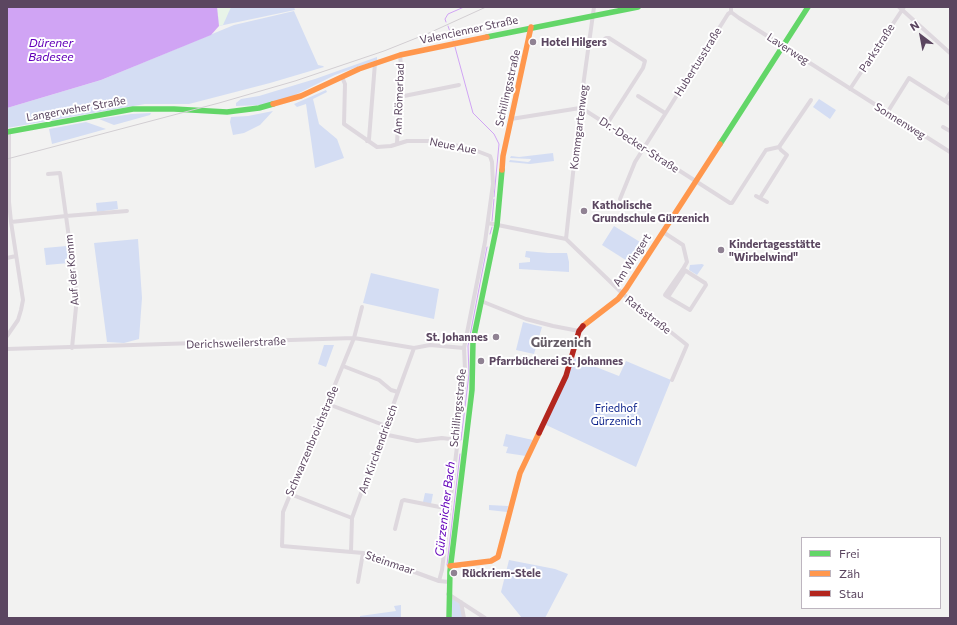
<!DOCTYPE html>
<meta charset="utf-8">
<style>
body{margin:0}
#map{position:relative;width:957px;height:625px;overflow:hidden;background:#f2f2f1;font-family:Commissioner,sans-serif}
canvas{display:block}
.frame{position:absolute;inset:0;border:8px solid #5b4660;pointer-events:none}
.legend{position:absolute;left:801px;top:537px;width:140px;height:72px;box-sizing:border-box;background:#fff;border:1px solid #bdb5bf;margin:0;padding:5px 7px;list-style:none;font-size:12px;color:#5b4660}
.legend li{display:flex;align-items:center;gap:8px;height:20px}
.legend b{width:20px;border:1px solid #bdb5bf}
.north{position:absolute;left:901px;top:16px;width:40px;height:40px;-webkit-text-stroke:3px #fff;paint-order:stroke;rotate:328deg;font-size:11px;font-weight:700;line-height:16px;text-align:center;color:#5b4660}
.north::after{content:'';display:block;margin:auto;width:14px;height:18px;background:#5b4660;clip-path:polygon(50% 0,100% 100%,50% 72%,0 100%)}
</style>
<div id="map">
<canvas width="957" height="625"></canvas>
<div class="frame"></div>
<ul class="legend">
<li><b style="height:5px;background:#63d668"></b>Frei</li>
<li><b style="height:5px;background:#ff974d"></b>Zäh</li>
<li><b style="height:5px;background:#b3261e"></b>Stau</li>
</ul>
<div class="north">N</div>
</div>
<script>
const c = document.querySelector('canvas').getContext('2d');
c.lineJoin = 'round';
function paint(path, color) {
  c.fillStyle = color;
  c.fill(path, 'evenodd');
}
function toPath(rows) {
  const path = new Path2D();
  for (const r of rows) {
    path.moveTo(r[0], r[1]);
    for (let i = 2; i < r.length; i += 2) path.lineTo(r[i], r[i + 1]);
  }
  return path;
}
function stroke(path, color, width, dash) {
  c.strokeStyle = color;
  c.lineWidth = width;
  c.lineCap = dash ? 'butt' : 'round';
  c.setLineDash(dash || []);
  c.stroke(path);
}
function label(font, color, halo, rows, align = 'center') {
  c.font = font + ' Commissioner,sans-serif';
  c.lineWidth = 4;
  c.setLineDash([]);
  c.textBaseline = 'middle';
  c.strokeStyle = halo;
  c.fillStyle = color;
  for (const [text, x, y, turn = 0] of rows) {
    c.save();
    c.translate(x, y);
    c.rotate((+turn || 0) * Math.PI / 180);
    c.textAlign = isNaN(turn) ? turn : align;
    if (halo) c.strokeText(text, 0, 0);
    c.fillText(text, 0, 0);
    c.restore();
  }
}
paint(toPath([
 [217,7,294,7,295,10,219,26],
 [294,11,318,65,323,66,324,67,270,83,189,104,145,104,7,128,7,108,101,80,234,25],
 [377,57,377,60,335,75,291,97,262,105,236,106,236,103,241,99,259,96,315,79],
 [326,90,327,92,313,99,319,124,337,139,344,158,315,168,306,104,297,107,294,104],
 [819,99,836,110,830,119,813,107],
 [273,111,260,125,244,133,233,135,230,122,231,117,248,116],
 [151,113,150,115,114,125,99,119,131,114],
 [86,122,106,129,52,144,49,129],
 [553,153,554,161,530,164,509,162,510,160,528,162,530,161,531,159,510,158,511,156,519,157],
 [117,201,118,209,97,212,96,203],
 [614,226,645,245,632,264,602,245],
 [138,239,142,298,139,339,124,343,107,342,94,243],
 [67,246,69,263,46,265,44,248],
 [526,251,548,253,567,253,569,262,569,272,519,269,519,263,530,262,530,258,525,257],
 [702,264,704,265,697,275,689,270,690,265],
 [371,273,439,289,434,319,363,303],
 [523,322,542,327,534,354,516,350],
 [324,345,334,345,326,367,318,364],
 [573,358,619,376,626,361,671,380,636,467,544,424],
 [506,434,533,440,526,456,506,453,508,447,503,446],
 [425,493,433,494,431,504,423,502],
 [489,505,508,506,507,512,489,510],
 [509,560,555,569,568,574,545,618,522,618,501,592],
 [452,598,460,604,463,618,452,618],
 [401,605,401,618,360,618,360,616,396,611,394,606]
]), '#d4ddf3');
paint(toPath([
 [217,7,231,7,223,25,219,26]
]), '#e8f4e8');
paint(toPath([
 [7,7,217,7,219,26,211,35,101,80,7,108]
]), '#d0a4f4');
stroke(toPath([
 [446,22,445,19,448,14,464,7],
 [448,26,453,40],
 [455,47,473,113,494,134,499,144,494,197],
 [492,221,494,199],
 [490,234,492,227],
 [461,440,469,374,468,346,487,247],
 [447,565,460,454]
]), '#d0a4f4', 1);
stroke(toPath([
 [731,7,731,12,739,18,950,152],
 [899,7,950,53],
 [590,43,599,44,606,38,609,38,645,61,643,68,607,124],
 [342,77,345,84,344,124,377,147,391,146,407,141,431,141,459,146,477,151,490,156,492,162,493,184,485,242,464,348,465,370,464,389,442,570,439,581],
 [850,89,904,7],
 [638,96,665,113],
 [399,97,459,85],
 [945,101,950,93],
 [887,113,909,78,950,104],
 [511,119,580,108,583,109,730,203,732,203,766,150,779,147,811,100],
 [943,127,950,131],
 [367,141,369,139,375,63],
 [397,143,401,65,400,55],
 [48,174,60,173,66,216,127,211],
 [756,196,767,202],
 [760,198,787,155,781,150,779,147],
 [620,199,635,162,728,14,731,12],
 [11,222,66,216,77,297,72,348],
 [488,223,566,239,623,294,687,345,672,380],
 [663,232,683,245,687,262,683,269,705,283,706,285,690,310,668,297],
 [566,239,580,108,594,7],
 [7,258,16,256],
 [683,269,665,295,668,297,685,271],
 [481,301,526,319,553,326,579,331],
 [362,307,354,338,283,512,282,546,363,553,439,581,449,582],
 [7,336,18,320,21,310,23,300,11,222,9,202,9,132],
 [7,349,354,338,414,348,430,345,464,348],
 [343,366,379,380,391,390,398,392],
 [328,404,386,426],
 [383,434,417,441,442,438,458,440],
 [290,494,352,518],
 [395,529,402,501,404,500,450,509],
 [351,551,352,518,414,348],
 [358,582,363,553],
 [448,594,485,618],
 [461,602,464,618]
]), '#ded8de', 4);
stroke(toPath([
 [487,37,638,7],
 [7,132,133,109,174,109,227,112,259,108,273,104],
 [720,144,808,7],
 [449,618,450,571,472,390,473,341,497,225,502,170]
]), '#63d668', 5.5);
stroke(toPath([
 [273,104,301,96,359,69,400,55,487,37],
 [502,170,503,156,531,27],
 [583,326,618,299,626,289,720,144],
 [450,566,491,561,498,557,520,473,539,433]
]), '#ff974d', 5.5);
stroke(toPath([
 [539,433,566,376,579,331,583,326]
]), '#b3261e', 5.5);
stroke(toPath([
 [7,159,219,103,295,81,384,51,429,33,486,7]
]), '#d2ced2', 1);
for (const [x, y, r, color] of [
 [533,42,4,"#908293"],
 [584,211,4,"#908293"],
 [721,250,4,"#908293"],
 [496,337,4,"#908293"],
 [481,361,4,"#908293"],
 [454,573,4,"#908293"]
]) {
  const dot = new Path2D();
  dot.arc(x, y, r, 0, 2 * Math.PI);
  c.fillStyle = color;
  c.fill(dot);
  stroke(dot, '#fff', 1.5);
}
label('11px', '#5b4660', '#fff', [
 ["Valencienner Straße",469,30,-12],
 ["Parkstraße",877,48,-57],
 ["Laverweg",788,49,33],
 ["Hubertusstraße",698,62,-58],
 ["Schillingsstraße",508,88,-77],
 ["Am Römerbad",399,99,-88],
 ["Langerweher Straße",76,109,-10],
 ["Sonnenweg",900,121,32],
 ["Kommgartenweg",579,127,-83],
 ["Dr.-Decker-Straße",639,145,33],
 ["Neue Aue",453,146,11],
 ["Am Wingert",632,260,-57],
 ["Auf der Komm",72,270,-95],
 ["Ratsstraße",648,315,38],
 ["Derichsweilerstraße",236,343,-2],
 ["Schillingsstraße",458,408,-84],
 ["Schwarzenbroichstraße",312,441,-67],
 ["Am Kirchendriesch",378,449,-70],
 ["Steinmaar",390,563,19]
]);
label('bold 11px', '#5b4660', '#fff', [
 ["Hotel Hilgers",541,42],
 ["Katholische",592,205],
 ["Grundschule Gürzenich",592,218],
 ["Kindertagesstätte",729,244],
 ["\"Wirbelwind\"",729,257],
 ["St. Johannes",488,337,"right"],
 ["Pfarrbücherei St. Johannes",489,361],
 ["Rückriem-Stele",462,573]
], 'left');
label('11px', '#0d238b', '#fff', [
 ["Friedhof",616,408],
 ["Gürzenich",616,421]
]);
label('italic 12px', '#6300b9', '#fff', [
 ["Dürener",51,43],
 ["Badesee",51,57],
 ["Gürzenicher Bach",445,509,-83]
]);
label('bold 13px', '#655c66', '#fff', [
 ["Gürzenich",561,343]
]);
</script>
